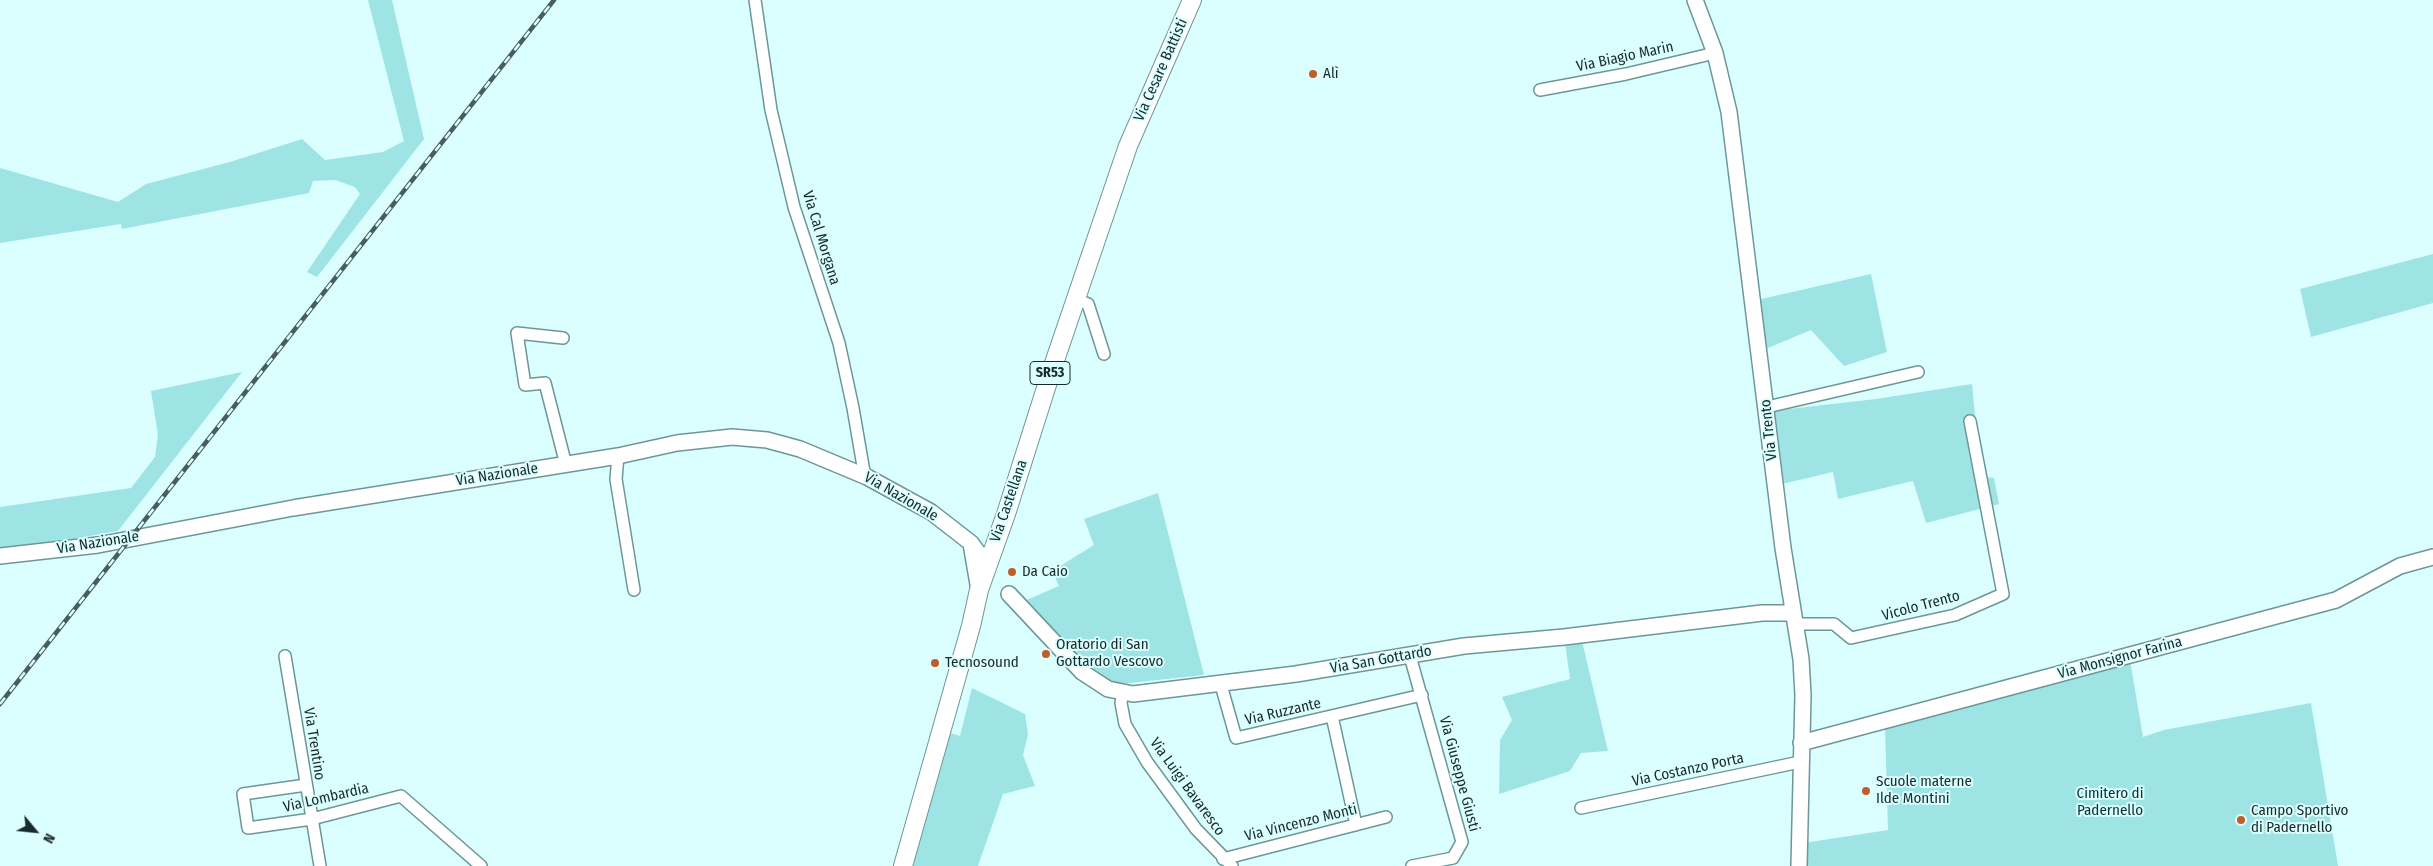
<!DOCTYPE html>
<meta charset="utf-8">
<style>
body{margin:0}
#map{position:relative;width:2433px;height:866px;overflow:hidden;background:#dbfeff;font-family:"Fira Sans Condensed",sans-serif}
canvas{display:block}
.north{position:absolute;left:10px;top:806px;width:50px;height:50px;-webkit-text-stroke:4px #dbfeff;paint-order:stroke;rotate:118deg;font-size:14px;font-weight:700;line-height:20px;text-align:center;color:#192a2a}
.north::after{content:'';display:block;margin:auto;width:18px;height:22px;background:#192a2a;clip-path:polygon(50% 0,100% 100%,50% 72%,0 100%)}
</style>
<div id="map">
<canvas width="2433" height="866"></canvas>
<div class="north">N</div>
</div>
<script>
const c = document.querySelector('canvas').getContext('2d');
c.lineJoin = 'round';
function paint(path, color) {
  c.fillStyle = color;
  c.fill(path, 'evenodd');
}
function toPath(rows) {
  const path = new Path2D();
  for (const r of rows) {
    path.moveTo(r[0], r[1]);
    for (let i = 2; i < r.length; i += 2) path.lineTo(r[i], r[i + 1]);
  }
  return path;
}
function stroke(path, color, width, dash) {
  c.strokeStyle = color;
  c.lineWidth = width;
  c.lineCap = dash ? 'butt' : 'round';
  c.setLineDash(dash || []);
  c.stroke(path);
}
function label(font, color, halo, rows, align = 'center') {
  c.font = font + ' "Fira Sans Condensed",sans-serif';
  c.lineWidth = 4;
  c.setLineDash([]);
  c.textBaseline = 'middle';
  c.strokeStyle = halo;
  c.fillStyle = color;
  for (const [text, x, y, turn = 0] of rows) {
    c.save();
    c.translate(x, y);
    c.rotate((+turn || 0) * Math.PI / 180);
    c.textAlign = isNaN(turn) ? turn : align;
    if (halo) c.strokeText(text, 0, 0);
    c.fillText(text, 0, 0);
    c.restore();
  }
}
paint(toPath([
 [368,0,392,0,424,139,317,277,307,272,360,194,355,187,335,180,313,181,309,193,122,229,121,224,0,243,0,168,118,202,146,184,230,162,302,139,325,160,383,152,404,141],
 [2433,254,2433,303,2311,337,2300,289],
 [1871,274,1887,352,1844,366,1811,330,1763,350,1757,300],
 [242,372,118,531,0,552,0,507,131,488,155,457,158,435,151,391],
 [1972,384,1976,425,1987,477,1994,478,1999,504,1926,523,1913,481,1838,499,1833,472,1782,484,1771,411,1876,399],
 [1158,493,1204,675,1121,684,1108,683,1076,658,1024,601,1059,586,1052,571,1094,545,1084,519],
 [1582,641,1608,751,1581,753,1570,771,1499,794,1500,740,1512,720,1502,697,1570,679,1565,643],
 [2130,660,2143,737,2164,730,2311,703,2338,866,1806,866,1804,843,1888,830,1885,726],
 [972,688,1025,714,1028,734,1023,755,1035,786,1003,794,978,866,912,866,950,733,960,736]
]), '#9fe4e5');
const street = toPath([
 [755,0,771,110,794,207,839,343,853,408,864,472,871,478],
 [1540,90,1626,74,1715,53],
 [1076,299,1088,304,1104,354],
 [563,338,517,333,525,385,545,383,566,465],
 [1767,407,1918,372],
 [618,456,616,479,634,590],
 [1794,624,1834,624,1851,638,1955,615,2003,594,1970,421],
 [285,656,320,866],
 [1410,656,1462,842,1453,858,1412,866],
 [1221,685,1236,738,1422,695],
 [1123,692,1121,703,1125,724,1147,762,1196,829,1232,866],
 [1332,716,1356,825],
 [306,785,243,794,248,828,312,819,401,796,481,866],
 [1581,808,1800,762],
 [1223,859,1386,817]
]);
const secondary = toPath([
 [1695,0,1715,53,1729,112,1783,548,1801,659,1803,695,1799,866],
 [971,544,979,590],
 [0,556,98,545,293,508,618,456,677,443,732,437,767,440,800,449,867,477,931,512,971,543,979,554,990,556],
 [1009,594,1082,672,1108,689,1133,694,1296,674,1464,646,1564,637,1762,613,1792,613],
 [1801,743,2336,600,2400,566,2433,557]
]);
const primary = toPath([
 [903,866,971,626,979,590,1006,514,1051,372,1128,146,1192,0]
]);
stroke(street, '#6d9797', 14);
stroke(secondary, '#6d9797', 18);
stroke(primary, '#6d9797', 20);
stroke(street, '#fff', 11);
stroke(secondary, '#fff', 15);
stroke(primary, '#fff', 18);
const rail = toPath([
 [0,704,554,0]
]);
stroke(rail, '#485e5e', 4.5);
stroke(rail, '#dbfeff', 2.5, [8]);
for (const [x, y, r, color] of [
 [1313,74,5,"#c15d28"],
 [1012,572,5,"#c15d28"],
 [1046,654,5,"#c15d28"],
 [935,663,5,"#c15d28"],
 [1866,791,5,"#c15d28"],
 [2241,820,5,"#c15d28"]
]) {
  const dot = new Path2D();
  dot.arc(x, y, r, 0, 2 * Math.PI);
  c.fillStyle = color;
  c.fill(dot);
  stroke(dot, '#dbfeff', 2);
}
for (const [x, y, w] of [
 [1050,373,40]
]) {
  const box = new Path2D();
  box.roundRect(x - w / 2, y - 11.5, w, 23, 4);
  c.fillStyle = '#dbfeff';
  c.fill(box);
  stroke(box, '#192a2a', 1);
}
label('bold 14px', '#192a2a', null, [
 ["SR53",1050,373]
]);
label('15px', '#192a2a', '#dbfeff', [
 ["Via Biagio Marin",1625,57,-12],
 ["Via Cesare Battisti",1161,70,-66],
 ["Via Cal Morgana",821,238,73],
 ["Via Trento",1769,430,-96],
 ["Via Nazionale",497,475,-9],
 ["Via Nazionale",901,497,30],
 ["Via Castellana",1009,501,-71],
 ["Via Nazionale",98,543,-9],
 ["Vicolo Trento",1921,606,-15],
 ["Via Monsignor Farina",2120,658,-15],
 ["Via San Gottardo",1381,660,-10],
 ["Via Ruzzante",1283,712,-13],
 ["Via Trentino",314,744,81],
 ["Via Costanzo Porta",1688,770,-12],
 ["Via Giuseppe Giusti",1459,774,75],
 ["Via Luigi Bavaresco",1187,787,54],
 ["Via Lombardia",326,798,-13],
 ["Via Vincenzo Monti",1301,823,-14]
]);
label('15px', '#192a2a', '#dbfeff', [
 ["Alì",1323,74],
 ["Da Caio",1022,572],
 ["Oratorio di San",1056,645],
 ["Gottardo Vescovo",1056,662],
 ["Tecnosound",945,663],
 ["Scuole materne",1876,782],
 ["Ilde Montini",1876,799],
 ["Campo Sportivo",2251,811],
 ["di Padernello",2251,828]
], 'left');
label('15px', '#073132', '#dbfeff', [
 ["Cimitero di",2110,794],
 ["Padernello",2110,811]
]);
</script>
